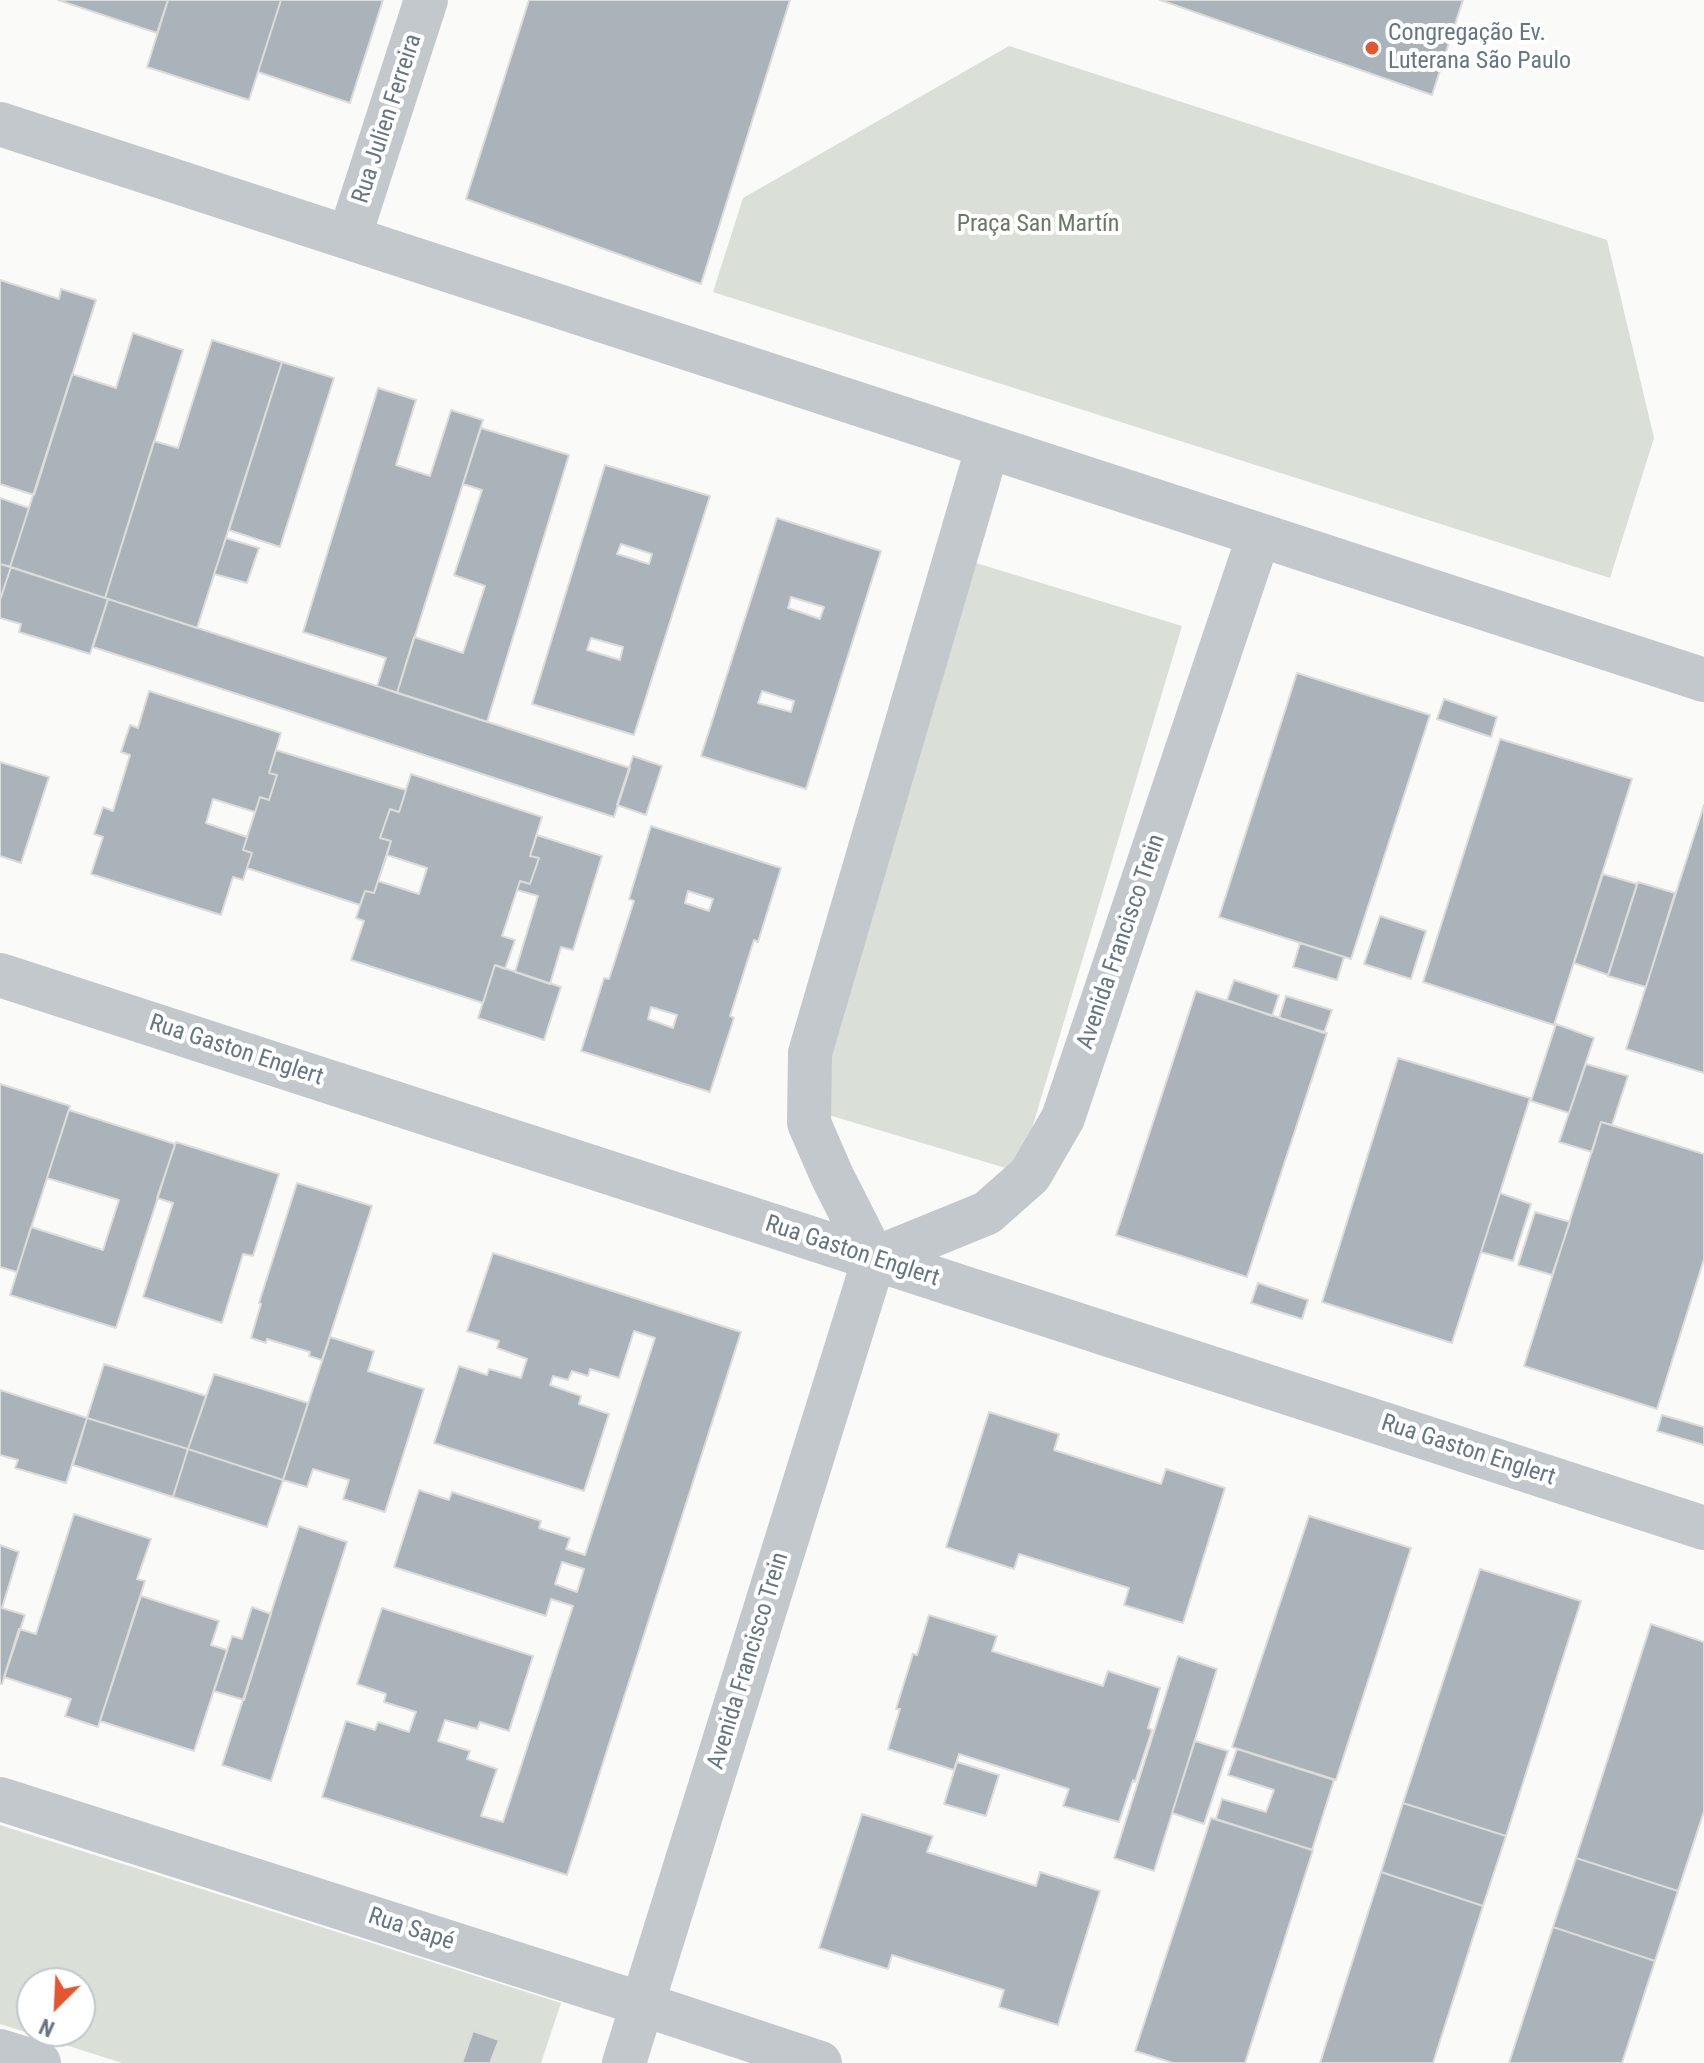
<!DOCTYPE html>
<meta charset="utf-8">
<style>
body{margin:0}
#map{position:relative;width:1704px;height:2063px;overflow:hidden;background:#fafaf8;font-family:"Roboto Condensed",sans-serif}
canvas{display:block}
.north{position:absolute;left:16px;top:1967px;width:80px;height:80px;box-sizing:border-box;background:#fff;border:2px solid #c1c8cd;border-radius:50%;rotate:204deg;font-size:22px;font-weight:700;line-height:32px;text-align:center;color:#657683}
.north::after{content:'';display:block;margin:auto;width:28px;height:36px;background:#e4572e;clip-path:polygon(50% 0,100% 100%,50% 72%,0 100%)}
</style>
<div id="map">
<canvas width="1704" height="2063"></canvas>
<div class="north">N</div>
</div>
<script>
const c = document.querySelector('canvas').getContext('2d');
c.lineJoin = 'round';
function paint(path, color) {
  c.fillStyle = color;
  c.fill(path, 'evenodd');
}
function toPath(rows) {
  const path = new Path2D();
  for (const r of rows) {
    path.moveTo(r[0], r[1]);
    for (let i = 2; i < r.length; i += 2) path.lineTo(r[i], r[i + 1]);
  }
  return path;
}
function stroke(path, color, width, dash) {
  c.strokeStyle = color;
  c.lineWidth = width;
  c.lineCap = dash ? 'butt' : 'round';
  c.setLineDash(dash || []);
  c.stroke(path);
}
function label(font, color, halo, rows, align = 'center') {
  c.font = font + ' "Roboto Condensed",sans-serif';
  c.lineWidth = 8;
  c.setLineDash([]);
  c.textBaseline = 'middle';
  c.strokeStyle = halo;
  c.fillStyle = color;
  for (const [text, x, y, turn = 0] of rows) {
    c.save();
    c.translate(x, y);
    c.rotate((+turn || 0) * Math.PI / 180);
    c.textAlign = isNaN(turn) ? turn : align;
    if (halo) c.strokeText(text, 0, 0);
    c.fillText(text, 0, 0);
    c.restore();
  }
}
paint(toPath([
 [1009,46,1607,240,1654,438,1610,578,713,292,743,198],
 [976,563,1182,626,1019,1172,812,1110],
 [0,1825,561,2003,541,2063,122,2063,0,2024],
 [32,1983,80,1983,80,2031,32,2031]
]), '#dadfd7');
const building = toPath([
 [58,0,168,0,157,33,58,0],
 [168,0,281,0,249,100,147,67,168,0],
 [281,0,383,0,350,103,258,72,281,0],
 [529,0,790,0,701,284,466,199,529,0],
 [1160,0,1463,0,1432,95,1160,0],
 [0,280,59,299,61,289,96,300,34,495,0,484,0,280],
 [133,333,183,350,105,598,10,567,72,374,116,388,133,333],
 [212,340,282,362,197,628,105,598,154,441,178,448,212,340],
 [282,362,334,378,280,547,229,530,282,362],
 [378,388,416,400,396,465,430,476,451,410,483,420,397,693,377,686,386,658,303,632,378,388],
 [481,428,569,455,487,722,397,693,414,637,463,653,485,586,454,575,482,490,463,484,481,428],
 [605,465,710,496,634,735,532,704,605,465],
 [621,544,652,554,649,564,617,554,621,544],
 [591,638,623,647,620,660,587,650,591,638],
 [0,498,29,508,10,567,0,564,0,498],
 [777,518,881,551,806,789,701,756,777,518],
 [791,597,824,607,820,619,788,608,791,597],
 [762,691,794,701,791,712,758,703,762,691],
 [226,538,259,548,247,583,214,574,226,538],
 [0,564,11,567,0,600,0,564],
 [11,567,108,599,90,654,19,632,21,624,0,618,0,600,11,567],
 [108,599,630,768,614,817,93,647,108,599],
 [1297,673,1430,715,1351,959,1219,917,1297,673],
 [149,691,281,733,269,773,277,775,269,800,260,797,243,850,252,853,243,880,233,877,221,915,91,874,103,837,94,834,103,807,113,811,130,755,121,752,130,725,138,728,149,691],
 [1444,699,1497,717,1491,737,1437,719,1444,699],
 [1500,739,1632,779,1554,1025,1423,982,1500,739],
 [276,750,406,790,399,812,390,809,380,838,391,841,387,855,374,893,365,891,360,905,247,868,252,853,243,850,260,797,269,800,277,775,269,773,276,750],
 [633,756,662,766,646,815,617,805,633,756],
 [0,762,49,777,21,863,0,856,0,762],
 [411,774,542,817,530,856,539,858,530,884,520,881,502,936,515,940,505,969,495,965,483,1003,351,960,364,921,356,918,365,891,374,893,391,841,380,838,390,809,399,812,411,774],
 [213,799,255,812,247,837,206,823,213,799],
 [1704,805,1704,1073,1626,1049,1704,805],
 [651,826,781,868,758,942,754,940,730,1016,734,1018,710,1092,581,1051,604,978,609,979,634,901,629,899,651,826],
 [688,891,713,899,709,911,685,903,688,891],
 [651,1007,677,1015,673,1028,648,1019,651,1007],
 [537,835,602,856,573,950,561,947,550,984,515,972,538,896,517,890,520,881,530,884,539,858,530,856,537,835],
 [387,855,427,868,419,894,378,881,387,855],
 [1603,874,1637,884,1608,975,1574,963,1603,874],
 [1638,882,1675,893,1646,987,1608,976,1638,882],
 [1380,916,1426,931,1411,979,1364,964,1380,916],
 [1300,943,1344,957,1337,980,1293,967,1300,943],
 [495,965,561,987,544,1040,478,1018,495,965],
 [1234,980,1279,995,1272,1016,1227,1000,1234,980],
 [1196,991,1327,1033,1247,1277,1116,1235,1196,991],
 [1286,996,1332,1010,1324,1033,1279,1018,1286,996],
 [1556,1024,1594,1038,1569,1113,1531,1101,1556,1024],
 [1398,1058,1530,1098,1452,1343,1322,1302,1398,1058],
 [1586,1064,1628,1076,1612,1125,1601,1122,1592,1152,1559,1142,1586,1064],
 [0,1084,70,1106,17,1272,0,1267,0,1084],
 [69,1110,175,1144,116,1328,10,1295,31,1227,103,1250,119,1200,47,1178,69,1110],
 [1601,1122,1704,1154,1704,1259,1657,1409,1524,1366,1601,1122],
 [176,1142,279,1174,253,1256,243,1254,222,1323,143,1297,173,1203,157,1198,176,1142],
 [297,1183,372,1206,322,1360,309,1356,310,1352,267,1339,266,1343,251,1338,261,1304,259,1303,297,1183],
 [1500,1193,1531,1204,1513,1261,1481,1252,1500,1193],
 [1535,1212,1570,1222,1552,1275,1518,1265,1535,1212],
 [493,1253,741,1332,567,1875,322,1797,346,1721,375,1730,378,1722,409,1732,416,1712,384,1702,386,1694,357,1684,382,1608,533,1656,509,1731,480,1722,477,1729,445,1720,438,1741,470,1751,467,1759,497,1769,481,1816,503,1822,573,1606,551,1599,546,1616,394,1567,419,1490,449,1500,452,1492,541,1521,539,1528,570,1538,566,1549,585,1555,655,1338,634,1331,619,1378,590,1369,588,1376,572,1371,568,1380,553,1376,550,1385,581,1396,579,1404,609,1414,584,1491,434,1443,459,1366,487,1375,489,1369,521,1378,527,1359,497,1348,499,1341,467,1331,493,1253],
 [562,1562,584,1569,577,1592,555,1584,562,1562],
 [1258,1283,1308,1300,1302,1319,1251,1303,1258,1283],
 [330,1337,374,1351,368,1371,424,1389,385,1512,343,1499,349,1480,313,1469,307,1487,283,1480,330,1337],
 [104,1364,206,1396,188,1449,87,1418,104,1364],
 [214,1374,308,1403,283,1480,188,1449,214,1374],
 [0,1390,87,1418,66,1483,15,1468,18,1460,0,1455,0,1390],
 [989,1412,1059,1434,1054,1450,1161,1484,1166,1469,1225,1488,1183,1623,1124,1605,1129,1588,1019,1554,1014,1569,946,1547,989,1412],
 [1662,1415,1704,1427,1704,1445,1657,1431,1662,1415],
 [87,1418,188,1449,173,1497,73,1465,87,1418],
 [188,1449,283,1480,267,1527,173,1497,188,1449],
 [74,1514,151,1539,137,1579,145,1581,98,1727,65,1716,71,1699,4,1677,19,1629,36,1634,74,1514],
 [1309,1516,1411,1548,1336,1780,1232,1747,1309,1516],
 [299,1526,347,1542,271,1781,222,1765,299,1526],
 [0,1545,19,1552,2,1608,25,1615,2,1684,0,1684,0,1545],
 [1480,1569,1581,1601,1506,1836,1403,1803,1480,1569],
 [141,1596,219,1621,211,1645,227,1650,194,1751,100,1721,141,1596],
 [252,1607,271,1614,244,1700,214,1691,232,1636,242,1639,252,1607],
 [929,1615,997,1636,992,1651,1103,1686,1108,1671,1160,1688,1148,1728,1152,1730,1135,1782,1133,1780,1119,1822,1063,1806,1069,1789,959,1754,954,1770,888,1749,900,1709,896,1709,913,1654,917,1655,929,1615],
 [1651,1624,1704,1642,1704,1811,1678,1891,1576,1858,1651,1624],
 [1178,1656,1217,1669,1154,1871,1114,1858,1178,1656],
 [1195,1741,1228,1751,1204,1824,1172,1813,1195,1741],
 [1237,1749,1334,1780,1312,1850,1216,1819,1222,1799,1266,1812,1274,1790,1228,1775,1237,1749],
 [957,1762,999,1775,986,1816,944,1804,957,1762],
 [1403,1803,1506,1836,1483,1906,1381,1872,1403,1803],
 [862,1814,933,1836,927,1852,1036,1886,1040,1872,1100,1891,1058,2025,999,2007,1004,1990,892,1955,888,1969,819,1948,862,1814],
 [1211,1818,1313,1850,1245,2063,1173,2063,1135,2051,1211,1818],
 [1576,1858,1678,1891,1655,1961,1553,1927,1576,1858],
 [1381,1872,1483,1906,1433,2063,1320,2063,1381,1872],
 [1553,1927,1655,1961,1622,2063,1509,2063,1553,1927],
 [473,2031,499,2040,490,2063,462,2063,473,2031]
]);
paint(building, '#aab3b9');
stroke(building, '#dcdcda', 2);
stroke(toPath([
 [0,124,1704,680],
 [349,238,426,0],
 [0,975,1704,1528],
 [874,1259,987,1213,1030,1175,1063,1118,1259,535],
 [0,1799,642,2004,820,2063],
 [0,2051,39,2063],
 [624,2063,874,1259,832,1176,809,1123,810,1053,988,446]
]), '#c3c8cc', 44);
for (const [x, y, r, color] of [
 [1372,48,8,"#e4572e"]
]) {
  const dot = new Path2D();
  dot.arc(x, y, r, 0, 2 * Math.PI);
  c.fillStyle = color;
  c.fill(dot);
  stroke(dot, '#fff', 3);
}
label('24px', '#657683', '#fff', [
 ["Congregação Ev.",1388,34],
 ["Luterana São Paulo",1388,62]
], 'left');
label('24px', '#657683', '#fff', [
 ["Rua Julien Ferreira",388,119,-72],
 ["Avenida Francisco Trein",1122,942,-71],
 ["Rua Gaston Englert",236,1051,18],
 ["Rua Gaston Englert",852,1252,18],
 ["Rua Gaston Englert",1468,1451,18],
 ["Avenida Francisco Trein",749,1661,-73],
 ["Rua Sapé",411,1930,18]
]);
label('24px', '#687a64', '#fff', [
 ["Praça San Martín",1038,225]
]);
</script>
